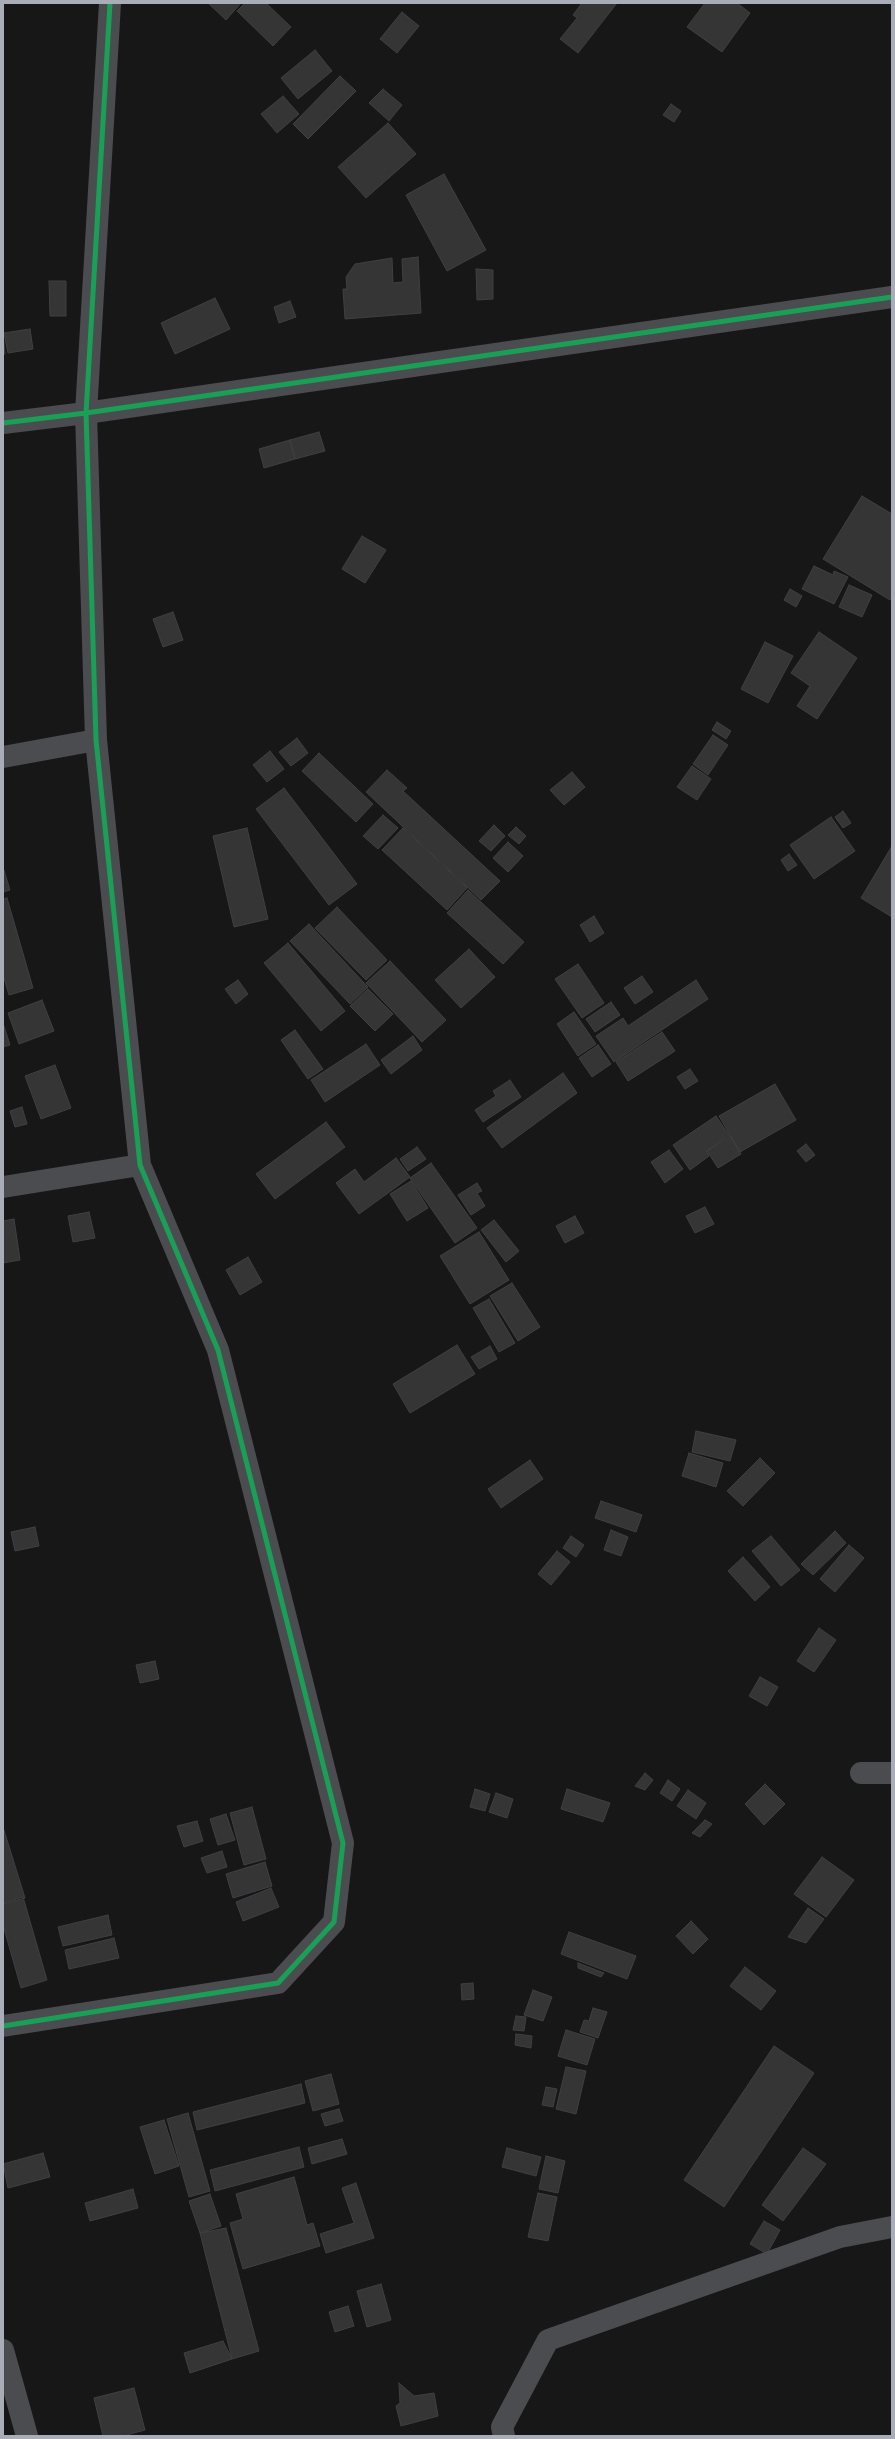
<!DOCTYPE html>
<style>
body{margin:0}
#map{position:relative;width:895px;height:2439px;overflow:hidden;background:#171717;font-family:"Nunito Sans",sans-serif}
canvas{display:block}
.frame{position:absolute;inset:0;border:4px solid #a8adb8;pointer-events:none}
</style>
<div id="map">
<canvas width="895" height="2439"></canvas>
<div class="frame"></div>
</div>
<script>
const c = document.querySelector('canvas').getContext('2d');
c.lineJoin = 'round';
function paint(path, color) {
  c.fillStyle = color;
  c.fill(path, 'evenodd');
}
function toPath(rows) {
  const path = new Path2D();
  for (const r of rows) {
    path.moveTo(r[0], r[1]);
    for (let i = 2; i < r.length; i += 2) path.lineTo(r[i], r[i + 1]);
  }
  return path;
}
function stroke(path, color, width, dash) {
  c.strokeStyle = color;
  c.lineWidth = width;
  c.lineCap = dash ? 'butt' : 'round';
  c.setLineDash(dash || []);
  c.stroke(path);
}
const building = toPath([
 [208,3,241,3,226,20,208,3],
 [245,3,266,3,291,27,273,46,237,11,245,3],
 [582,3,617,3,578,53,560,39,577,18,573,15,582,3],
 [705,3,737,3,750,13,722,52,687,27,705,3],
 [402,12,419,26,397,53,380,39,402,12],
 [315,50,332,71,298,99,281,78,315,50],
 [340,76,356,91,308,139,293,124,340,76],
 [383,89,402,105,389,121,369,103,383,89],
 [283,96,299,114,277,133,261,114,283,96],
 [671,104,681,111,674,122,663,115,671,104],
 [388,123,416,154,366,198,338,167,388,123],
 [444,174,486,250,447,271,406,195,444,174],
 [418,257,421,313,345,319,343,289,347,289,346,277,355,264,392,258,393,283,403,282,402,259,418,257],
 [476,269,493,270,493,299,477,300,476,269],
 [49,281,66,281,66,316,50,316,49,281],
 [215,298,230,329,175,354,161,323,215,298],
 [290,301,296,317,279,323,274,307,290,301],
 [30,329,33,349,8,353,4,333,30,329],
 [3,334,5,354,3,354,3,334],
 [319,432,325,451,295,459,290,440,319,432],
 [290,440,295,459,264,468,259,449,290,440],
 [862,496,892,514,892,597,890,600,823,559,862,496],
 [362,536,386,550,365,583,342,569,362,536],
 [814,566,833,575,834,571,848,577,834,604,802,589,814,566],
 [849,585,872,595,862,617,839,607,849,585],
 [790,589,802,596,796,607,784,600,790,589],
 [173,612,183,640,163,647,153,619,173,612],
 [819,632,857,658,817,719,797,706,810,686,791,673,819,632],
 [765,642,793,656,768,703,741,689,765,642],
 [717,722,731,731,726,739,712,730,717,722],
 [713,735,728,745,708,775,693,764,713,735],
 [297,738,308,753,291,766,279,752,297,738],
 [270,751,284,769,267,782,253,765,270,751],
 [319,753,373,804,356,822,302,771,319,753],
 [692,766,711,779,697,800,677,787,692,766],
 [387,770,407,788,403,791,500,881,481,900,366,792,387,770],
 [572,772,585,787,564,805,550,790,572,772],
 [284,788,357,884,329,905,256,809,284,788],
 [843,811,851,823,843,828,835,817,843,811],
 [383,815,398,828,378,849,363,836,383,815],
 [831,817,855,851,814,879,790,845,831,817],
 [494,825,505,836,491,851,479,841,494,825],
 [516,827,526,836,519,844,508,835,516,827],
 [247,828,268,919,234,927,213,836,247,828],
 [403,828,467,888,447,910,382,850,403,828],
 [508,842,523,856,508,872,493,858,508,842],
 [892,846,892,917,861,898,892,846],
 [789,854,797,865,788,871,781,860,789,854],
 [3,867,10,890,3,892,3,867],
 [468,890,524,942,503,964,447,913,468,890],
 [7,898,33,988,9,995,3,975,3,899,7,898],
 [337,907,387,960,366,980,315,928,337,907],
 [594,916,604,933,590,942,580,925,594,916],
 [309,924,368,987,350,1004,290,941,309,924],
 [288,943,345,1011,321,1031,264,963,288,943],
 [469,949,495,977,461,1008,435,980,469,949],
 [390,961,446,1020,422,1042,366,983,390,961],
 [578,964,604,1003,582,1018,555,979,578,964],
 [642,976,653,992,635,1004,624,988,642,976],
 [238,980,248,994,236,1004,225,989,238,980],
 [696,980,708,999,614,1062,596,1036,623,1018,628,1026,696,980],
 [368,989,393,1014,375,1031,350,1006,368,989],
 [42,1000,54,1031,19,1044,8,1013,42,1000],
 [611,1002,620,1015,595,1032,586,1019,611,1002],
 [574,1012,596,1044,578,1056,557,1024,574,1012],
 [3,1023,10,1045,3,1047,3,1023],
 [295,1030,323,1069,308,1079,281,1040,295,1030],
 [662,1032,675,1051,628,1081,616,1062,662,1032],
 [413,1036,422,1050,391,1074,381,1060,413,1036],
 [366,1044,380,1065,325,1102,311,1080,366,1044],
 [598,1045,611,1064,592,1077,579,1058,598,1045],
 [55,1065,71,1108,41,1119,25,1076,55,1065],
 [690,1069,698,1081,685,1089,677,1077,690,1069],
 [563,1073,577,1093,502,1148,487,1128,563,1073],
 [510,1080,521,1097,483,1122,475,1110,496,1096,493,1091,510,1080],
 [775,1084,796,1120,740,1152,719,1116,775,1084],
 [22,1107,27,1124,15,1127,10,1111,22,1107],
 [716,1116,729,1135,706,1151,709,1156,690,1170,673,1145,716,1116],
 [326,1122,345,1147,275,1199,256,1174,326,1122],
 [730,1136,741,1154,718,1168,707,1151,730,1136],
 [806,1144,815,1155,806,1162,797,1151,806,1144],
 [417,1147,426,1159,408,1171,400,1159,417,1147],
 [669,1150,683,1169,665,1183,651,1162,669,1150],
 [396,1158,410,1177,359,1214,336,1183,355,1169,364,1182,396,1158],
 [431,1163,477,1228,455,1243,410,1178,431,1163],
 [411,1181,428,1208,407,1221,390,1194,411,1181],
 [477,1183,482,1191,477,1193,485,1206,471,1215,458,1195,477,1183],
 [705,1207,714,1224,695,1233,686,1216,705,1207],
 [89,1212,95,1238,73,1242,68,1216,89,1212],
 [575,1216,584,1233,565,1243,556,1226,575,1216],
 [14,1219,20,1260,3,1263,3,1221,14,1219],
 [494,1220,519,1251,506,1262,481,1230,494,1220],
 [479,1232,509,1280,470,1304,440,1256,479,1232],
 [248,1257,262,1282,240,1295,226,1270,248,1257],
 [512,1283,540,1327,518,1341,490,1296,512,1283],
 [489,1299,515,1343,499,1352,473,1308,489,1299],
 [457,1345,475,1374,410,1413,393,1384,457,1345],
 [490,1346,497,1359,479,1369,471,1357,490,1346],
 [696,1431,736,1440,730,1461,692,1452,696,1431],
 [689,1453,723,1463,716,1487,682,1476,689,1453],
 [760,1458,775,1473,743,1506,727,1491,760,1458],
 [530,1460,543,1479,501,1508,488,1489,530,1460],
 [601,1501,642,1515,636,1532,595,1518,601,1501],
 [35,1527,39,1546,15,1551,11,1532,35,1527],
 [611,1530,628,1537,621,1556,604,1550,611,1530],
 [835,1531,846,1543,813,1575,801,1564,835,1531],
 [571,1536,584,1545,576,1557,563,1548,571,1536],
 [771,1536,800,1570,781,1586,752,1551,771,1536],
 [849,1545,864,1558,835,1592,820,1579,849,1545],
 [557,1551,570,1562,551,1585,538,1574,557,1551],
 [743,1557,770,1587,755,1601,728,1571,743,1557],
 [819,1628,836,1640,814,1672,797,1661,819,1628],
 [155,1661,159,1679,140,1683,136,1665,155,1661],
 [760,1677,778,1687,767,1706,749,1696,760,1677],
 [645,1773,653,1780,645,1790,635,1786,645,1773],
 [668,1780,680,1789,672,1801,660,1793,668,1780],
 [765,1784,785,1804,764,1825,745,1804,765,1784],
 [475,1789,490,1794,485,1811,470,1807,475,1789],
 [567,1789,610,1803,603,1822,561,1809,567,1789],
 [688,1790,706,1803,696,1819,677,1806,688,1790],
 [496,1793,513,1799,507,1818,489,1812,496,1793],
 [252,1807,266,1859,244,1865,230,1813,252,1807],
 [226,1814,235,1840,218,1845,210,1819,226,1814],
 [705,1820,712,1824,700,1837,692,1833,705,1820],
 [197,1821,203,1841,184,1847,177,1826,197,1821],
 [3,1827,25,1898,3,1904,3,1827],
 [222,1851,227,1867,207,1873,201,1858,222,1851],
 [822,1857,854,1880,826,1917,794,1894,822,1857],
 [265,1862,272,1886,233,1898,226,1874,265,1862],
 [271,1888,279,1907,243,1921,236,1902,271,1888],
 [23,1897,47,1980,21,1988,3,1925,3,1903,23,1897],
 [808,1908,824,1919,806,1943,788,1937,808,1908],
 [108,1915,112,1935,63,1946,58,1927,108,1915],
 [691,1921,708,1939,693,1954,676,1936,691,1921],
 [569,1932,636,1956,627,1979,561,1954,569,1932],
 [114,1938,119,1958,69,1969,65,1950,114,1938],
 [578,1963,604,1973,601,1977,578,1968,578,1963],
 [745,1967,776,1991,761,2010,730,1986,745,1967],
 [473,1983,474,1999,462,2000,461,1984,473,1983],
 [533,1990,552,1997,543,2021,524,2015,533,1990],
 [593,2008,607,2012,598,2038,580,2032,584,2020,589,2021,593,2008],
 [516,2016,526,2017,524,2031,513,2030,516,2016],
 [566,2030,595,2039,587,2065,558,2056,566,2030],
 [516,2034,532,2036,531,2048,515,2045,516,2034],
 [774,2046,814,2073,724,2207,684,2180,774,2046],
 [566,2067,586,2071,576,2114,556,2109,566,2067],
 [331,2074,339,2104,313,2111,305,2081,331,2074],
 [301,2084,305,2103,197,2130,193,2112,301,2084],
 [546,2087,557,2089,553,2107,542,2105,546,2087],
 [339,2109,343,2121,325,2126,321,2114,339,2109],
 [188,2113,210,2191,189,2197,167,2119,188,2113],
 [164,2120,179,2166,155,2174,140,2127,164,2120],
 [342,2139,347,2154,312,2164,308,2148,342,2139],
 [299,2147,304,2167,215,2191,210,2170,299,2147],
 [507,2148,541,2157,536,2176,502,2167,507,2148],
 [803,2148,826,2164,783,2221,762,2205,803,2148],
 [43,2153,50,2177,8,2188,3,2164,43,2153],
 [546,2156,565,2161,558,2193,539,2189,546,2156],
 [294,2177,307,2225,313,2223,320,2246,243,2269,230,2223,243,2219,236,2194,294,2177],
 [356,2183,374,2238,326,2253,320,2234,354,2223,342,2188,356,2183],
 [133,2189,138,2208,90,2221,85,2203,133,2189],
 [538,2193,557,2197,548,2241,528,2237,538,2193],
 [210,2194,221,2226,200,2233,189,2201,210,2194],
 [764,2221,780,2230,767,2254,750,2244,764,2221],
 [226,2228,259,2351,232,2359,200,2233,226,2228],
 [381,2284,391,2320,367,2327,357,2291,381,2284],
 [348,2306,354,2326,335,2332,329,2312,348,2306],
 [223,2341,232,2359,190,2373,184,2353,223,2341],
 [399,2383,414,2396,434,2393,438,2416,401,2426,396,2406,400,2403,399,2383],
 [134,2388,145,2430,123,2436,103,2436,94,2398,134,2388]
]);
paint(building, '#353536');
stroke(building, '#3f4043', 1);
stroke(toPath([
 [3,757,96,740],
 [3,1187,140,1165],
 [861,1773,892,1773],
 [3,2026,278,1983,334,1922,343,1843,218,1350,140,1165,96,740,86,413,110,3],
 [3,2350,27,2436],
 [504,2436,502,2427,548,2340,840,2237,892,2227]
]), '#4b4c50', 22);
stroke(toPath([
 [3,423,86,413,892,297]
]), '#4b4c50', 22);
stroke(toPath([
 [3,423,86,413,892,297],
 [3,2026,278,1983,334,1922,343,1843,218,1350,140,1165,96,740,86,413,110,3]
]), '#1a9f57', 5);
</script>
